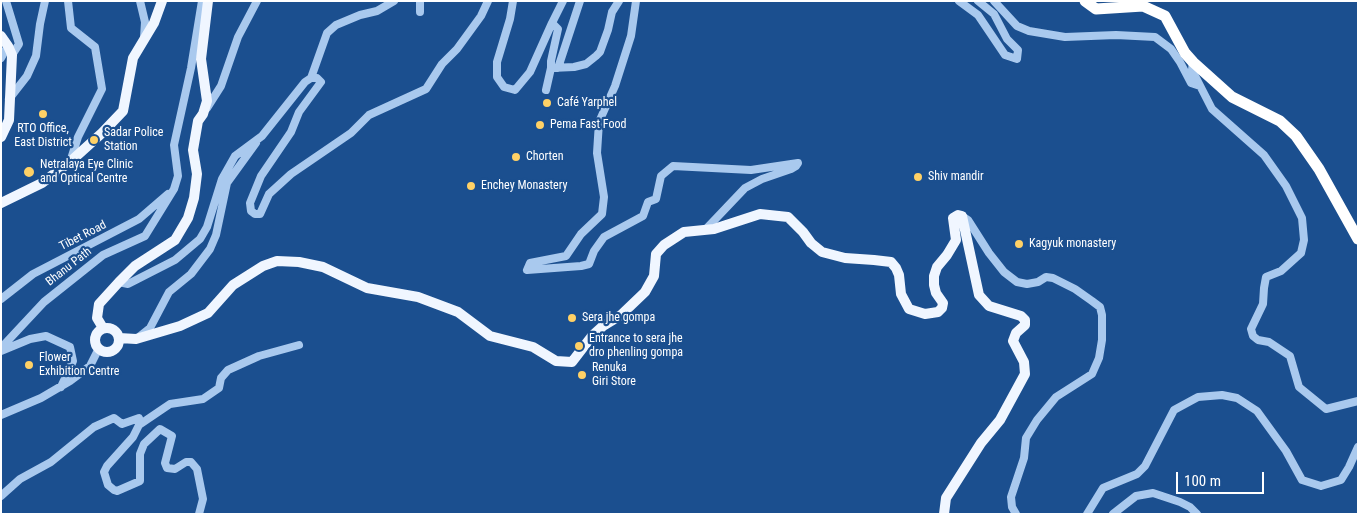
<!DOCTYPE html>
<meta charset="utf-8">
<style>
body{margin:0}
#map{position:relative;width:1359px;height:515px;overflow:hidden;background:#1b4f8f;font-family:"Roboto Condensed",sans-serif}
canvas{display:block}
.frame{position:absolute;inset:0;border:2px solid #fff;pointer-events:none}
.scale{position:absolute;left:1176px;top:472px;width:88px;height:22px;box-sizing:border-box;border:2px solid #fff;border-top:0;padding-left:6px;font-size:15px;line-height:18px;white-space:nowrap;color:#fff;-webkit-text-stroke:4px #1b4f8f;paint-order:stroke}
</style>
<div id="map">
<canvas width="1359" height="515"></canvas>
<div class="frame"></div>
<div class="scale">100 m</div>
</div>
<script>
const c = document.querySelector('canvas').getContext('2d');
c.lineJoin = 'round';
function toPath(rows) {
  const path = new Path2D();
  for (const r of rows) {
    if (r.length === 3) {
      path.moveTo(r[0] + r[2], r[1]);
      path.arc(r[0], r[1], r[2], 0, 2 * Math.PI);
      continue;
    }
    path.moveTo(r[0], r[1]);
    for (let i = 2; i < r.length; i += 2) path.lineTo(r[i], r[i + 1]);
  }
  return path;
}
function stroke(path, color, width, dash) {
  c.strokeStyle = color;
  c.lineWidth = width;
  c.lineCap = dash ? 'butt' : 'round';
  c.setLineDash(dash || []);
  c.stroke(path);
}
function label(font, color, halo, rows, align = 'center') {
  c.font = font + ' "Roboto Condensed",sans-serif';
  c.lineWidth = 4.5;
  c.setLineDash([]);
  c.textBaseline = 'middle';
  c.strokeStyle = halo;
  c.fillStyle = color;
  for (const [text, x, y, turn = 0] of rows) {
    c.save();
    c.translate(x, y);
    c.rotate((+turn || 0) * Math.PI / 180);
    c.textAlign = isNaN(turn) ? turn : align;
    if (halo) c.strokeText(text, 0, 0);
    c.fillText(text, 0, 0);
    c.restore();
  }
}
stroke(toPath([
 [6,1,19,44,12,55],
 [68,1,71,28,95,47,102,89,78,137,71,159],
 [140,1,145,22,144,38],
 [513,1,510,19,497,62,497,77,504,87,515,90,530,72,552,23,558,29,551,61,551,68,574,67,586,64,596,56,600,52,608,30,612,12,619,1],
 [636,1,631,36,615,86,599,122,597,153,604,197,602,214,581,234,566,256,530,263,527,270,581,266,589,264,594,251,604,237,643,216,648,202,656,199,661,176,673,166,751,170,798,163,796,166,791,169,762,179,745,188,706,229],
 [959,1,978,15,1005,55,1017,59,1018,50,1007,39,994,14,978,1],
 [994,1,1017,26,1029,31,1065,37,1116,35,1155,37,1171,49,1180,62,1191,83,1200,86],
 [420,12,420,1],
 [552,23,563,1],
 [1,58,8,46],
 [1193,62,1192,70,1212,109,1264,155,1286,186,1302,218,1304,240,1301,253,1281,271,1266,277,1264,288,1263,304,1251,329,1253,336,1258,340,1269,342,1290,356,1299,387,1326,409,1358,401],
 [558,68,580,1],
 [311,78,327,33,336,25,360,15,377,11,394,1],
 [546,90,551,68],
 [9,99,27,76,36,56,40,24,45,1],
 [207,108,221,86,238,37,257,1],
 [962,216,968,220,989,253,1004,272,1017,282,1027,284,1038,282,1046,277,1053,278,1075,289,1092,301,1100,307,1102,315,1102,340,1099,358,1092,374,1056,397,1037,420,1026,438,1024,458,1011,497,1012,507,1016,514],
 [119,282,128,284,175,260,200,239,207,227,222,179,235,156,262,136,305,82,311,78,317,78,321,82,299,112,291,132,261,176,250,203,251,211,255,214,260,214,269,194,291,174,351,133,369,115,426,89,442,64,457,49,481,16,488,1],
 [1,299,33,274,139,219,168,194],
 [140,336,150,328,169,292,191,274,210,249,216,235,227,183,256,143],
 [1,348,44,302,103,255,145,236,174,189,178,176,174,145,191,68,202,1],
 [1,351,30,339,46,336,70,347,73,361,61,387],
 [1,415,41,398,70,381,90,366,98,350],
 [139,425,170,404,203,399,219,388,221,378,228,370,259,356,299,345],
 [1,496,20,479,51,462,94,427,114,418,122,424,139,418,139,425,133,437,107,466,104,472,108,485,114,490,117,491,140,481,140,454,144,444,160,429,172,436,165,463,167,468,175,469,186,462,191,462,197,469,203,499,199,514],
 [1087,514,1103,488,1137,474,1145,466,1174,410,1198,397,1222,395,1237,398,1257,411,1286,451,1302,480,1321,486,1341,480,1349,467,1358,447],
 [1113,514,1136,496,1153,493,1180,502,1190,507,1197,514]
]), '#a9c9ee', 8);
stroke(toPath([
 [1,36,8,46,12,55,9,120,1,137],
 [1,203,42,183,71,161,102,133,123,111,133,58,154,23,162,1],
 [107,340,12],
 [103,328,97,318,99,304,119,282,135,266,175,240,188,218,194,198,197,174,193,150,198,121,203,114,207,101,201,59,208,1],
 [119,338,136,339,180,326,208,313,233,285,263,266,277,261,299,262,323,267,367,288,418,297,458,312,490,336,533,347,556,361,572,362,592,336,603,326,621,315,645,292,654,276,656,254,664,245,684,232,714,229,760,214,788,217,803,232,811,243,822,252,845,258,874,260,891,262,896,268,899,275,901,294,909,309,925,314,938,312,942,308,943,303,936,293,934,285,934,276,937,267,947,255,956,240,953,218,958,215,962,216,979,295,989,306,1021,316,1025,320,1025,325,1016,333,1013,341,1024,362,1025,374,1000,420,981,443,946,498,944,514]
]), '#f0f6ff', 10);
stroke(toPath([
 [1085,1,1096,9,1143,6,1165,16,1185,53,1193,62,1232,97,1280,121,1296,136,1319,169,1358,239]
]), '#fff', 11);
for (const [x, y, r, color] of [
 [547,103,5,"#ffd166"],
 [43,114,5,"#ffd166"],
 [540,125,5,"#ffd166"],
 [94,140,5,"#ffd166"],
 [516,157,5,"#ffd166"],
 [29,172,6,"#ffd166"],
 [918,177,5,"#ffd166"],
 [471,186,5,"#ffd166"],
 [1019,244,5,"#ffd166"],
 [572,318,5,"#ffd166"],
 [579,346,5,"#ffd166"],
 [29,365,5,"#ffd166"],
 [582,375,5,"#ffd166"]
]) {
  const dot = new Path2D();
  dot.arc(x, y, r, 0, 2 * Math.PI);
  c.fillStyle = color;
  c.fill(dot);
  stroke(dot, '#1b4f8f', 2);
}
label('12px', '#fff', '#1b4f8f', [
 ["Café Yarphel",557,103],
 ["Pema Fast Food",550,125],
 ["RTO Office,",43,129,"center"],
 ["East District",43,143,"center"],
 ["Sadar Police",104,133],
 ["Station",104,147],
 ["Chorten",526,157],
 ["Netralaya Eye Clinic",40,165],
 ["and Optical Centre",40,179],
 ["Shiv mandir",928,177],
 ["Enchey Monastery",481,186],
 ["Kagyuk monastery",1029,244],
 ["Sera jhe gompa",582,318],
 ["Entrance to sera jhe",589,339],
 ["dro phenling gompa",589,353],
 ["Flower",39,358],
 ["Exhibition Centre",39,372],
 ["Renuka",592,368],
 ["Giri Store",592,382]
], 'left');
label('12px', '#fff', '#1b4f8f', [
 ["Tibet Road",83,236,-27],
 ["Bhanu Path",69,267,-38]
]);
</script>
